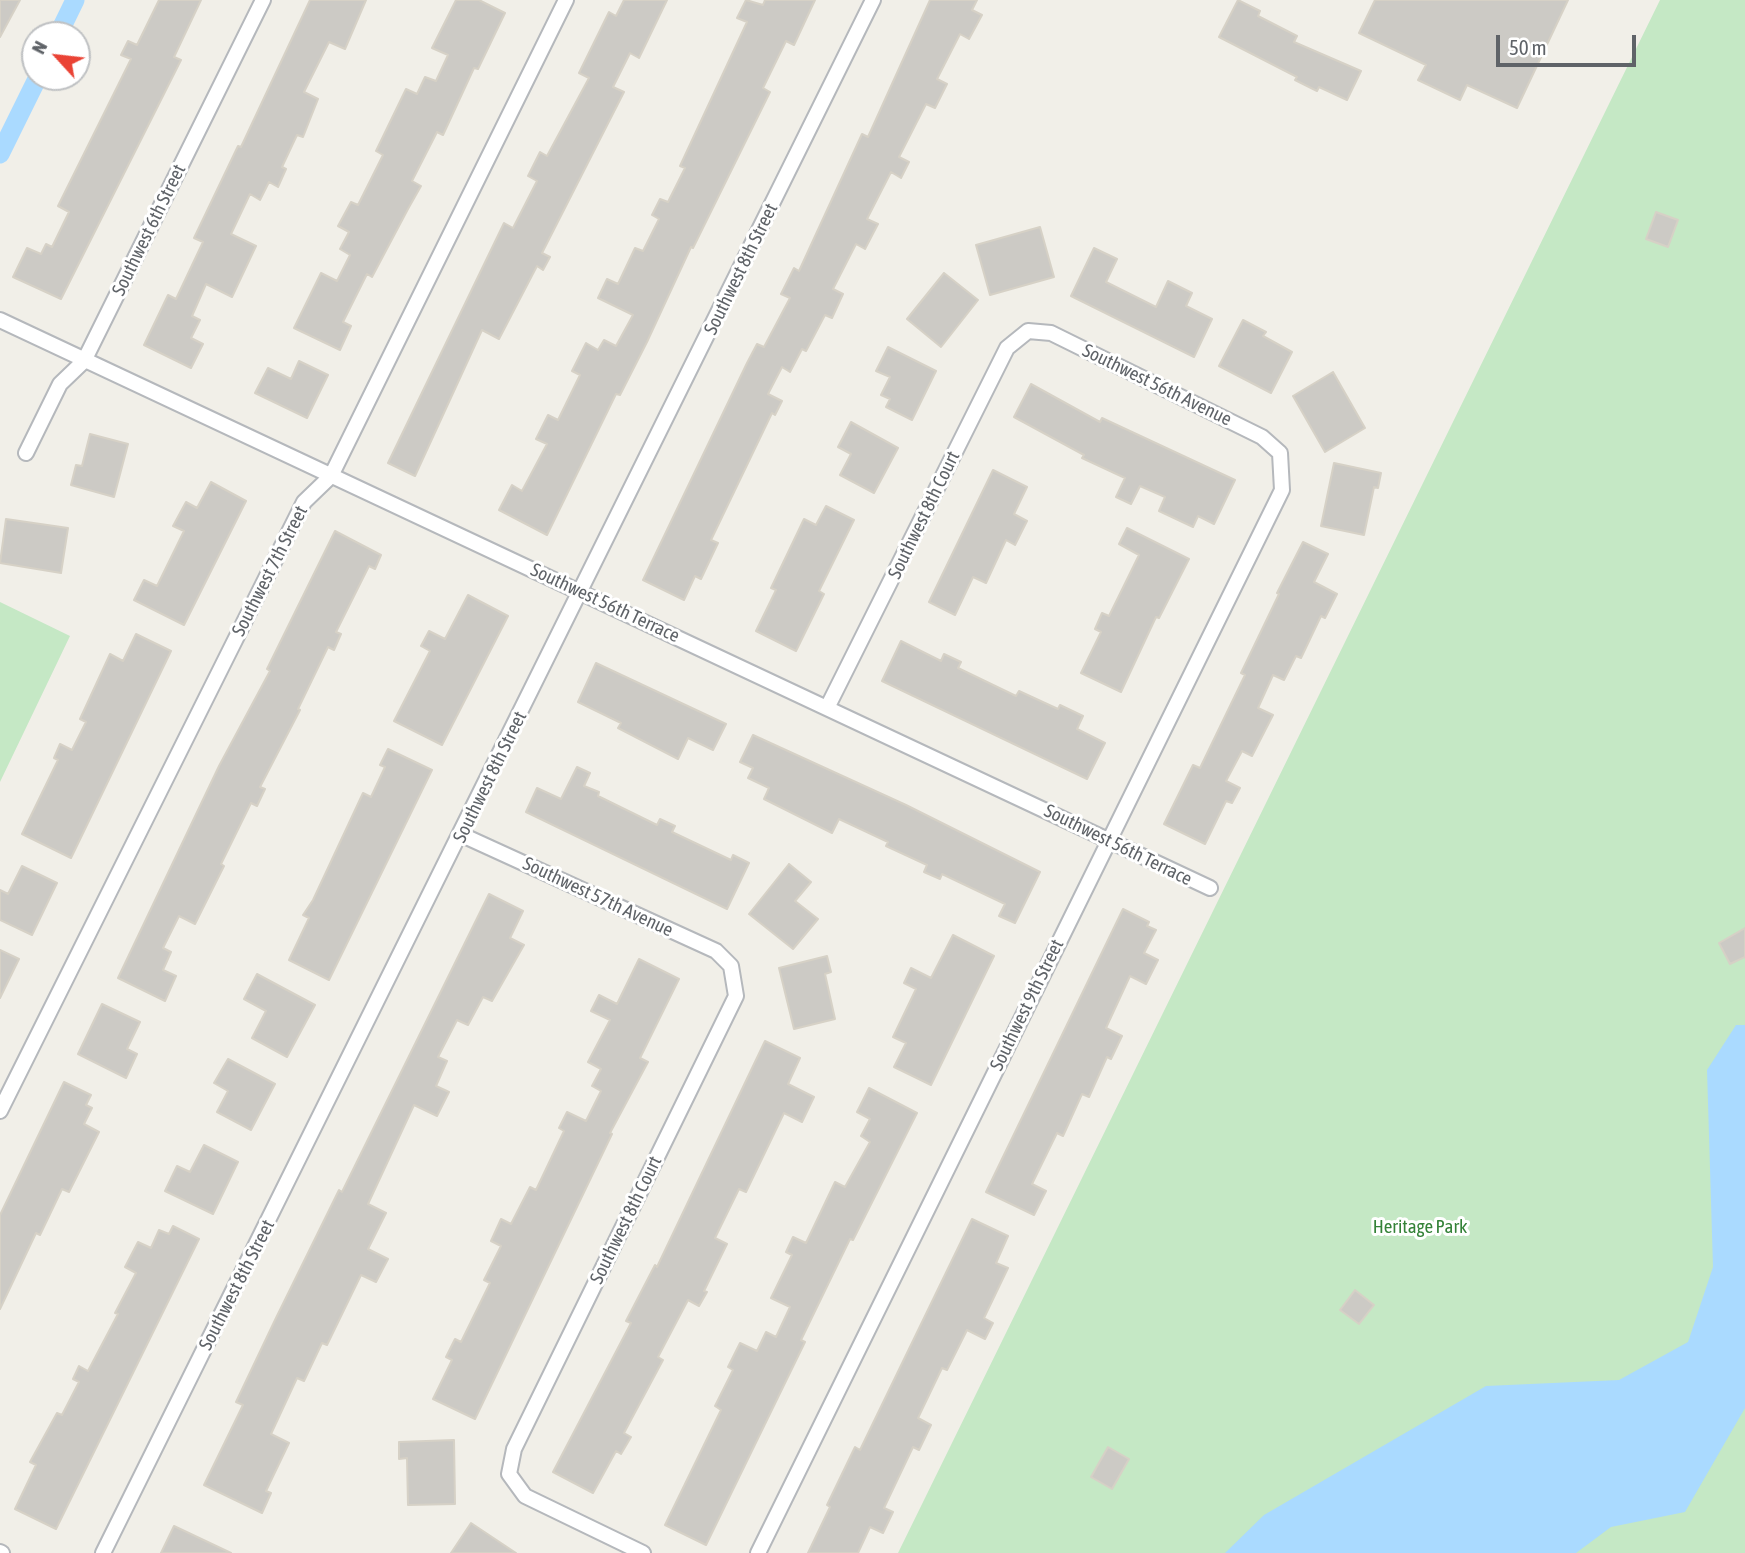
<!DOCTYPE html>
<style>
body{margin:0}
#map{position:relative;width:1745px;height:1553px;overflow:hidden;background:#f1efe8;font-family:"Asap Condensed",sans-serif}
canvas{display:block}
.north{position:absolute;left:21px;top:21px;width:70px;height:70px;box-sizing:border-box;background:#fff;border:2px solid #bfc1c3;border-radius:50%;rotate:297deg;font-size:19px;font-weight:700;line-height:28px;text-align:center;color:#5f6368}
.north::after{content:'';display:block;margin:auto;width:24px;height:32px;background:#ea4335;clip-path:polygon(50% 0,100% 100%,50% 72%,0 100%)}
.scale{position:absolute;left:1496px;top:35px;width:140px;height:32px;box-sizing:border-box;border:4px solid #5f6368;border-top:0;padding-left:9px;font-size:21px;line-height:24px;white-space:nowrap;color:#5f6368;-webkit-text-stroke:5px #fff;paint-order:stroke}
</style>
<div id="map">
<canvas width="1745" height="1553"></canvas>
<div class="north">N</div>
<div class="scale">50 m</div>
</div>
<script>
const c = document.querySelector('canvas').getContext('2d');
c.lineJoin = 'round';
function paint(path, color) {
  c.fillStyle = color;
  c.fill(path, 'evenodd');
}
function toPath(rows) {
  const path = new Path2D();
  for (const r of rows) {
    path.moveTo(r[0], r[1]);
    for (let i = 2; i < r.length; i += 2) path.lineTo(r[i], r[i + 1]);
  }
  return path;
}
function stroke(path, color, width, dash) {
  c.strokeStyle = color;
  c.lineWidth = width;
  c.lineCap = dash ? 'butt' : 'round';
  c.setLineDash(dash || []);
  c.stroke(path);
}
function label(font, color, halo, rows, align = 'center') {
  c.font = font + ' "Asap Condensed",sans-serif';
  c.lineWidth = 6;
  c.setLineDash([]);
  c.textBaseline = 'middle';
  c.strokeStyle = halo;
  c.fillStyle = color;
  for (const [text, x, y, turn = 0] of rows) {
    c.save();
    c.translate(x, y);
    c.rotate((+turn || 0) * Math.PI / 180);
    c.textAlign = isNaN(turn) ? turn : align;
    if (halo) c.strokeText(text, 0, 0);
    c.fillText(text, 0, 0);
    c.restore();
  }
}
paint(toPath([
 [1660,0,1745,0,1745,1553,898,1553],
 [0,602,70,636,0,782]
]), '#c5e8c5');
paint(toPath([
 [1736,1025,1745,1025,1745,1408,1685,1512,1611,1527,1576,1553,1225,1553,1264,1515,1486,1386,1619,1380,1688,1342,1713,1267,1707,1070]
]), '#aadaff');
stroke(toPath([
 [58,35,75,0],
 [0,154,38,77]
]), '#aadaff', 19);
const building = toPath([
 [0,0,20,0,0,37,0,0],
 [159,0,201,0,174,57,181,60,61,299,13,277,27,248,41,254,46,244,52,247,69,212,58,206,131,59,121,55,128,41,137,45,159,0],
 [310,0,366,0,345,49,329,42,304,92,318,99,303,137,297,135,282,167,286,169,278,187,269,182,260,200,250,194,231,234,256,246,232,297,206,284,192,316,200,320,191,338,203,344,191,368,144,345,168,295,176,299,203,242,194,238,238,146,241,147,310,0],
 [456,0,479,0,505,13,478,69,474,68,443,135,437,132,412,181,421,186,408,209,372,277,367,274,343,322,351,326,340,350,294,328,321,273,337,281,350,255,340,249,349,232,338,226,351,202,358,205,383,155,376,151,406,89,417,94,425,77,436,81,448,55,432,48,456,0],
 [624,0,667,0,639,58,630,53,613,87,624,92,542,253,550,257,543,270,537,266,499,339,482,330,415,476,388,463,504,223,513,228,537,181,528,176,540,152,547,156,589,78,579,73,609,12,616,16,624,0],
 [746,0,763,5,765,0,815,0,794,45,786,41,763,88,770,92,693,248,691,247,647,342,620,395,616,394,547,535,499,510,512,485,522,491,547,444,536,439,548,415,558,420,580,375,572,371,586,343,598,350,604,340,616,346,633,315,598,298,607,279,618,284,635,248,643,251,659,219,652,215,660,199,668,202,685,168,680,166,747,22,737,18,746,0],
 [930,0,977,0,972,10,982,15,969,39,960,34,937,79,947,84,935,108,926,104,899,157,909,162,901,178,891,172,867,219,878,224,865,249,856,244,833,289,843,294,832,318,825,315,806,351,802,349,790,372,782,367,768,394,782,401,775,415,772,413,711,540,718,543,701,579,695,576,684,600,643,580,747,363,757,344,764,347,790,298,781,294,794,268,799,271,862,134,868,137,930,0],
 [1238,0,1260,11,1258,16,1297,36,1294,42,1361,71,1347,100,1319,87,1317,91,1295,80,1297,77,1219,37,1238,0],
 [1375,0,1568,0,1517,108,1467,85,1460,100,1418,80,1426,65,1359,33,1375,0],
 [1656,212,1678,220,1668,247,1646,239,1656,212],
 [1040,227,1054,277,990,295,976,245,1040,227],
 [1094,248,1117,259,1106,282,1156,307,1168,281,1192,293,1186,306,1212,319,1194,357,1071,296,1094,248],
 [944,273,978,300,941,347,907,319,944,273],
 [1243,320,1266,332,1263,336,1292,352,1271,393,1219,366,1243,320],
 [888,347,936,371,912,420,886,407,890,399,881,395,890,377,876,371,888,347],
 [299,361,328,375,307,418,255,393,268,368,291,379,299,361],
 [1333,372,1365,428,1325,452,1293,396,1333,372],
 [1031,384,1100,422,1102,418,1235,480,1214,524,1198,516,1193,527,1159,511,1165,497,1140,486,1131,504,1116,497,1125,478,1082,458,1084,455,1014,417,1031,384],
 [851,422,898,448,874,493,840,475,851,454,838,447,851,422],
 [90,434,128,444,114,497,71,485,76,465,82,466,90,434],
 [1334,463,1381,473,1378,488,1374,487,1364,535,1321,526,1334,463],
 [993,470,1027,487,1014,514,1027,521,1015,545,1006,540,986,583,973,577,955,615,929,602,993,470],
 [211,482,246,501,184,625,134,600,144,580,157,586,184,531,173,526,186,502,197,508,211,482],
 [826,506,854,520,819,591,824,594,796,651,756,631,776,590,771,588,804,519,816,525,826,506],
 [6,519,68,528,61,573,0,563,6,519],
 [1127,528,1189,559,1159,618,1156,617,1121,692,1081,673,1101,632,1095,629,1102,613,1109,616,1139,555,1119,544,1127,528],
 [335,531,381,555,375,569,369,566,336,632,341,634,334,650,328,647,298,709,300,710,260,787,265,789,257,806,251,803,221,864,224,866,195,924,179,916,163,948,171,952,163,970,176,976,165,1001,118,978,219,766,270,671,267,669,335,531],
 [1303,542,1328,554,1314,582,1337,594,1325,618,1321,616,1301,658,1296,656,1284,680,1273,675,1258,708,1273,715,1252,756,1242,751,1226,781,1240,788,1232,803,1226,801,1205,844,1164,824,1193,765,1200,768,1245,675,1241,673,1279,594,1277,593,1303,542],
 [468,595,508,616,442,745,394,721,430,651,421,646,429,631,445,639,468,595],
 [136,634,171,651,71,858,22,834,58,760,54,758,60,744,72,750,86,722,80,719,110,654,123,661,136,634],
 [901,641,941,661,944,654,961,662,958,668,1016,696,1019,691,1058,709,1060,705,1083,716,1077,729,1105,743,1087,779,882,681,901,641],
 [596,663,726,724,713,750,688,738,678,759,618,728,621,723,578,702,596,663],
 [753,735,906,805,1040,872,1015,923,999,916,1005,904,942,874,940,879,924,872,927,865,886,846,888,842,839,819,832,833,764,799,769,788,748,778,753,768,740,762,753,735],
 [388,749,432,770,329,980,289,960,309,918,303,915,313,900,363,793,371,797,385,767,380,765,388,749],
 [577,767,590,773,584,786,599,792,598,796,657,825,660,819,675,826,672,832,731,860,733,855,749,863,727,909,526,812,537,788,561,799,577,767],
 [789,864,811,882,795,901,818,919,793,949,749,914,789,864],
 [22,866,57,883,32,935,0,920,0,890,8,894,22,866],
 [489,894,523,911,510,938,524,945,492,1001,483,997,468,1025,457,1020,438,1057,447,1061,436,1086,449,1092,437,1116,414,1105,368,1204,386,1213,368,1249,388,1259,376,1282,361,1275,327,1345,322,1343,304,1381,297,1378,271,1434,289,1443,266,1491,271,1493,262,1513,204,1485,243,1405,236,1402,275,1320,339,1190,342,1192,489,894],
 [1123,909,1149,922,1147,926,1156,930,1144,953,1158,960,1146,984,1130,976,1106,1028,1122,1036,1111,1059,1107,1057,1089,1097,1082,1094,1063,1136,1057,1133,1032,1184,1046,1191,1034,1215,986,1192,1123,909],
 [1745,928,1745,957,1730,964,1719,943,1745,928],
 [953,935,994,956,931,1085,894,1067,906,1043,893,1037,916,989,904,983,911,968,931,978,953,935],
 [0,950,19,959,0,998,0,950],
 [827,956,831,972,825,974,835,1019,794,1029,779,968,827,956],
 [639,959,679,979,640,1058,648,1062,610,1133,612,1134,475,1419,433,1399,452,1360,446,1357,455,1339,461,1342,490,1283,484,1280,501,1246,491,1241,501,1219,511,1224,530,1187,536,1190,564,1131,559,1128,567,1112,586,1121,601,1091,592,1086,601,1069,588,1062,610,1020,591,1011,599,995,617,1004,639,959],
 [257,974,315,1005,287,1057,252,1038,266,1011,244,999,257,974],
 [102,1004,140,1022,127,1049,137,1054,126,1078,78,1054,102,1004],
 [765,1041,800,1058,788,1084,814,1097,802,1122,784,1113,746,1192,739,1189,715,1238,727,1244,704,1291,707,1292,699,1306,688,1300,658,1357,663,1360,624,1433,631,1437,621,1454,616,1451,593,1493,553,1472,631,1323,626,1321,655,1265,657,1267,765,1041],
 [228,1059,275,1084,251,1130,217,1112,228,1091,214,1083,228,1059],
 [64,1082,91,1095,86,1105,92,1108,84,1124,99,1132,69,1192,62,1189,40,1235,36,1233,0,1309,0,1215,64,1082],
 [869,1088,917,1113,853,1240,850,1239,801,1340,805,1342,706,1545,665,1525,721,1410,715,1406,733,1370,728,1367,740,1343,757,1351,766,1332,776,1337,790,1307,771,1298,792,1255,786,1252,793,1237,806,1243,835,1182,845,1187,870,1142,861,1136,870,1119,857,1112,869,1088],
 [204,1145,238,1162,213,1214,165,1191,177,1166,190,1172,204,1145],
 [972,1219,1008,1236,996,1263,1008,1268,984,1318,993,1323,985,1339,967,1330,947,1370,942,1368,918,1418,931,1425,919,1450,913,1447,884,1508,893,1512,883,1533,870,1527,858,1553,808,1553,830,1507,827,1505,855,1447,860,1450,972,1219],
 [173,1226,199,1239,56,1529,15,1509,36,1465,30,1462,57,1413,62,1415,79,1382,73,1379,79,1366,88,1371,118,1314,115,1313,136,1273,125,1267,138,1242,151,1248,159,1230,169,1234,173,1226],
 [1355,1290,1374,1305,1359,1324,1340,1310,1355,1290],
 [454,1440,455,1504,408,1505,407,1458,399,1459,399,1442,454,1440],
 [1108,1447,1129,1459,1112,1489,1091,1477,1108,1447],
 [471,1523,516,1553,451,1553,471,1523],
 [174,1526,231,1553,161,1553,174,1526]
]);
paint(building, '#cccac5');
stroke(building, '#d6d1c6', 2);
const street = toPath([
 [0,320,1210,888],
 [26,453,60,384,84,361,263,0],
 [462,835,716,951,731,966,736,996,514,1449,509,1474,525,1496,643,1553],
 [0,1111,304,502,331,476,566,0],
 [0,1552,2,1553],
 [103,1553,873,0],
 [758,1553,1282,490,1280,453,1262,437,1051,333,1028,331,1007,348,828,706]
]);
stroke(street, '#b5b8bc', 18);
stroke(street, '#fff', 14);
label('19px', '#5f6368', '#fff', [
 ["Southwest 6th Street",149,230,-64],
 ["Southwest 8th Street",741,269,-64],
 ["Southwest 56th Avenue",1157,385,26],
 ["Southwest 8th Court",924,515,-64],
 ["Southwest 7th Street",270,571,-63],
 ["Southwest 56th Terrace",605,603,25],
 ["Southwest 8th Street",490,777,-64],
 ["Southwest 56th Terrace",1118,845,26],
 ["Southwest 57th Avenue",598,897,25],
 ["Southwest 9th Street",1027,1005,-64],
 ["Southwest 8th Court",626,1220,-64],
 ["Southwest 8th Street",237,1285,-63]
]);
label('19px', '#348238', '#fff', [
 ["Heritage Park",1420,1227]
]);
</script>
